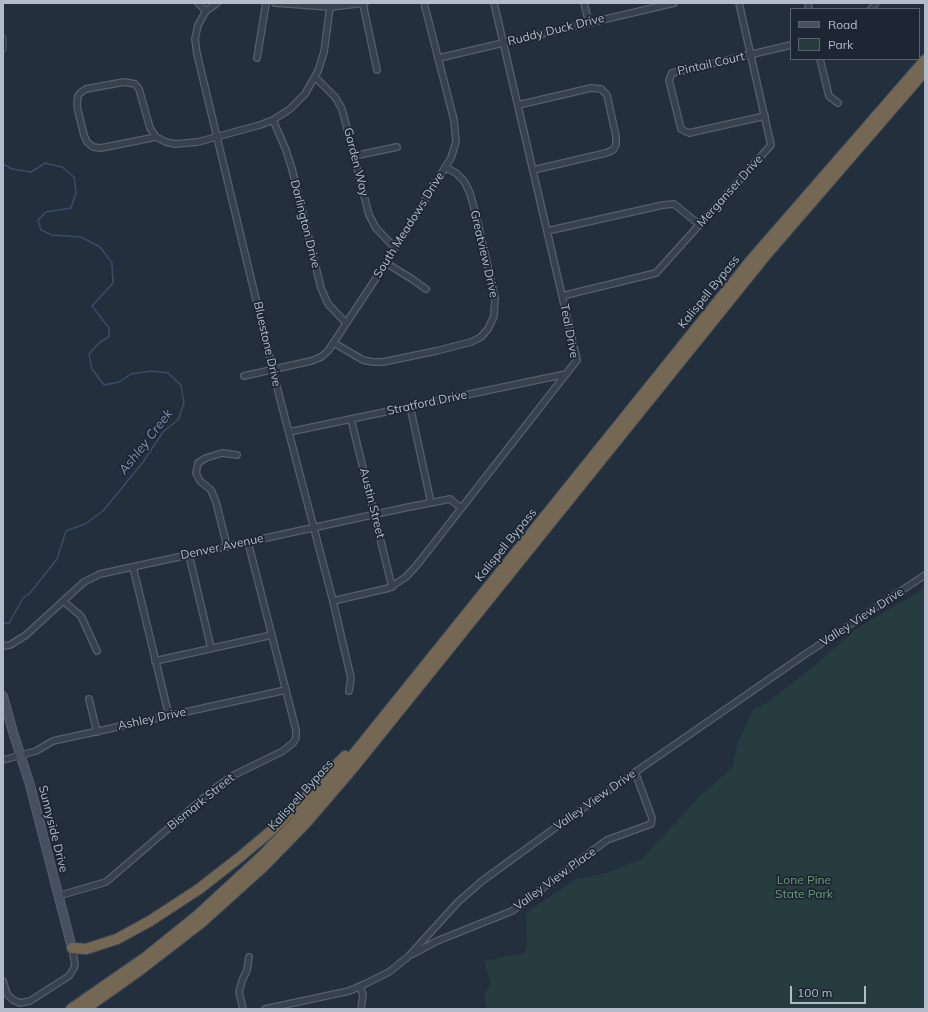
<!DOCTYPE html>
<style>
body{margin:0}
#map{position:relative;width:928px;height:1012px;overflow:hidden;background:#242f3e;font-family:Mulish,sans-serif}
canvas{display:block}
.frame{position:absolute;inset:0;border:4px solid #b4bcc9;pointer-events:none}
.legend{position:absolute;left:790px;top:8px;width:130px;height:52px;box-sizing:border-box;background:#1d2633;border:1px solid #59626f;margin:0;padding:5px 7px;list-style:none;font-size:12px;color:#b4bcc9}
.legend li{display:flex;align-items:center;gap:8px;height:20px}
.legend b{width:20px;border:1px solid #59626f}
.scale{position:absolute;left:790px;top:986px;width:76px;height:18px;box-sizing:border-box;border:2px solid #b4bcc9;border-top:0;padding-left:5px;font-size:12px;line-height:14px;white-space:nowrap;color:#b4bcc9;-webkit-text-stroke:3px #1d2633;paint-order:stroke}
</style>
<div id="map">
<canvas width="928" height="1012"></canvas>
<div class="frame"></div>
<ul class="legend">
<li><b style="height:5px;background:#465061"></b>Road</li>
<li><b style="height:11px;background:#263c3f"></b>Park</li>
</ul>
<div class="scale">100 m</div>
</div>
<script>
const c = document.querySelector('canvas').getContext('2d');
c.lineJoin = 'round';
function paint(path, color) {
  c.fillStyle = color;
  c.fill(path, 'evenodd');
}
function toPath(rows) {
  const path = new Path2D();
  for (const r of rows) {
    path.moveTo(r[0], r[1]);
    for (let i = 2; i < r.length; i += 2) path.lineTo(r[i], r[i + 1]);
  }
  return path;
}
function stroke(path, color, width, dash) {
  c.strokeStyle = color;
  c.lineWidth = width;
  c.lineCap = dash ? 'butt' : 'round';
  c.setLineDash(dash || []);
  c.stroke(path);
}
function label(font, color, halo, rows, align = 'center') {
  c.font = font + ' Mulish,sans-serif';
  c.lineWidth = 3.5;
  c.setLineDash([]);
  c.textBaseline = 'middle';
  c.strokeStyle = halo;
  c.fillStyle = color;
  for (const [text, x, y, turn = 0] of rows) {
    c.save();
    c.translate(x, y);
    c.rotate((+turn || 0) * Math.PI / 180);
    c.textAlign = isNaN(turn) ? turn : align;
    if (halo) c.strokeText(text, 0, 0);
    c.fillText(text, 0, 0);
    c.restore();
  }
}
paint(toPath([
 [925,588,925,1009,487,1009,484,994,491,985,484,961,525,953,527,944,526,913,575,880,610,872,643,858,700,796,732,768,738,742,754,709,765,704,813,667,856,629]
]), '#263c3f');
stroke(toPath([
 [3,33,6,37,6,50,3,53],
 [3,164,12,169,31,172,45,163,62,167,74,177,76,193,71,208,46,212,38,220,41,230,52,235,81,237,100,247,112,263,113,283,92,306,109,328,109,337,100,342,89,354,92,369,104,385,119,382,131,374,151,371,168,373,181,385,184,403,178,420,163,432,143,462,103,511,85,524,66,531,57,559,30,593,23,598,9,623,3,623]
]), '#394c67', 1.5);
const street = toPath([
 [198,3,206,11],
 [217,3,206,11,198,25,195,39,197,54,279,395,333,601,351,678,349,691],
 [275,3,330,7,365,3],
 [584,3,589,23],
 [808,3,809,9],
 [363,4,377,70],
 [871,9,876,3],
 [257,58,266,3],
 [439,58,674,3],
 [820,59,829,96,838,103],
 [315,77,335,97,342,109,369,215,376,228,395,248],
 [124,82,135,84,139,89,150,128,156,137,101,148,93,147,87,142,84,135,78,111,77,104,78,96,80,93,86,89,124,82],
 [518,105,591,88,601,89,607,95,616,136,616,145,613,150,606,153,533,170],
 [765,116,689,133,681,129,669,80,672,73,791,45],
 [273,120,286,150,292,169,321,288,328,304,346,323],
 [156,137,166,142,175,144,198,142,260,125,273,120,290,109,305,94,318,71,324,52,330,7],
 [354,156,397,147],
 [547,231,663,205,674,204,700,225],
 [386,263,412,279,426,289],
 [562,296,656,273,771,145,739,3],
 [334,343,363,360,373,362,383,362,436,351,471,342,481,337,488,329,494,316,495,298,477,219,470,193,464,181,456,173,445,167],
 [244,376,311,361,321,357,328,351,386,263,451,158,456,142,454,120,424,3],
 [410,406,431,503],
 [351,419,392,587],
 [289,432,566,374],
 [227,546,216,502,211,490,200,481,196,473,198,463,206,458,222,453,237,455],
 [189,555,211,648],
 [133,567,169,716],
 [63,601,81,616,97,651],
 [333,601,389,588,406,577,417,565,577,360,494,3],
 [3,646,10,645,26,635,84,582,100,574,404,508,450,499,461,508],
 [155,661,272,635],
 [89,699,97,732],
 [3,760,36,751,53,741,286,690],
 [58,896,106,882,214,789,232,776,283,751,293,743,296,738,296,730,248,542],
 [413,954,437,941,512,911,607,840,651,824,652,818,635,772],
 [3,981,7,994,13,1000,20,1003,30,1001,69,976,74,968,75,964,72,948],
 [360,987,363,995,361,1009],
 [243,1009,239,992,242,981,247,970,249,957],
 [265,1009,349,991,365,984,389,972,409,956,458,902,482,881,559,825,804,655,925,575]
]);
const secondary = toPath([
 [3,696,13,732,30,785,72,948]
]);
const highway = toPath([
 [72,948,86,949,117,939,150,921,199,889,240,857,271,831,296,807,345,756],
 [71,1009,146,957,197,916,261,857,307,810,337,775,752,259,925,60],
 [85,1009,140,970,202,922,263,867,305,824,353,768,766,255,925,71]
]);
stroke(street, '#565f6c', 8);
stroke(secondary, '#565f6c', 10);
stroke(highway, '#434c59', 12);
stroke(street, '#38414e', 5.5);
stroke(secondary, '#465061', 8);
stroke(highway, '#746855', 10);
label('12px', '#b4bcc9', '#1d2633', [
 ["Ruddy Duck Drive",556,30,-14],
 ["Pintail Court",711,64,-13],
 ["Garden Way",356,162,76],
 ["Merganser Drive",730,191,-48],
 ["Darlington Drive",305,224,76],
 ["South Meadows Drive",409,225,-58],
 ["Greatview Drive",484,254,77],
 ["Kalispell Bypass",709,292,-51],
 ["Teal Drive",569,331,79],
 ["Bluestone Drive",267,344,77],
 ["Stratford Drive",427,403,-12],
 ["Austin Street",372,503,76],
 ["Kalispell Bypass",506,545,-51],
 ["Denver Avenue",222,547,-12],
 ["Valley View Drive",862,617,-33],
 ["Ashley Drive",152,719,-12],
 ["Kalispell Bypass",301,795,-48],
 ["Valley View Drive",595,800,-35],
 ["Bismark Street",201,802,-39],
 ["Sunnyside Drive",53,829,76],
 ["Valley View Place",555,879,-36]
]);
label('12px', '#6b9a76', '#1d2633', [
 ["Lone Pine",804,880],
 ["State Park",804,894]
]);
label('italic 13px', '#7c92b1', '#1d2633', [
 ["Ashley Creek",146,442,-52]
]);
</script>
